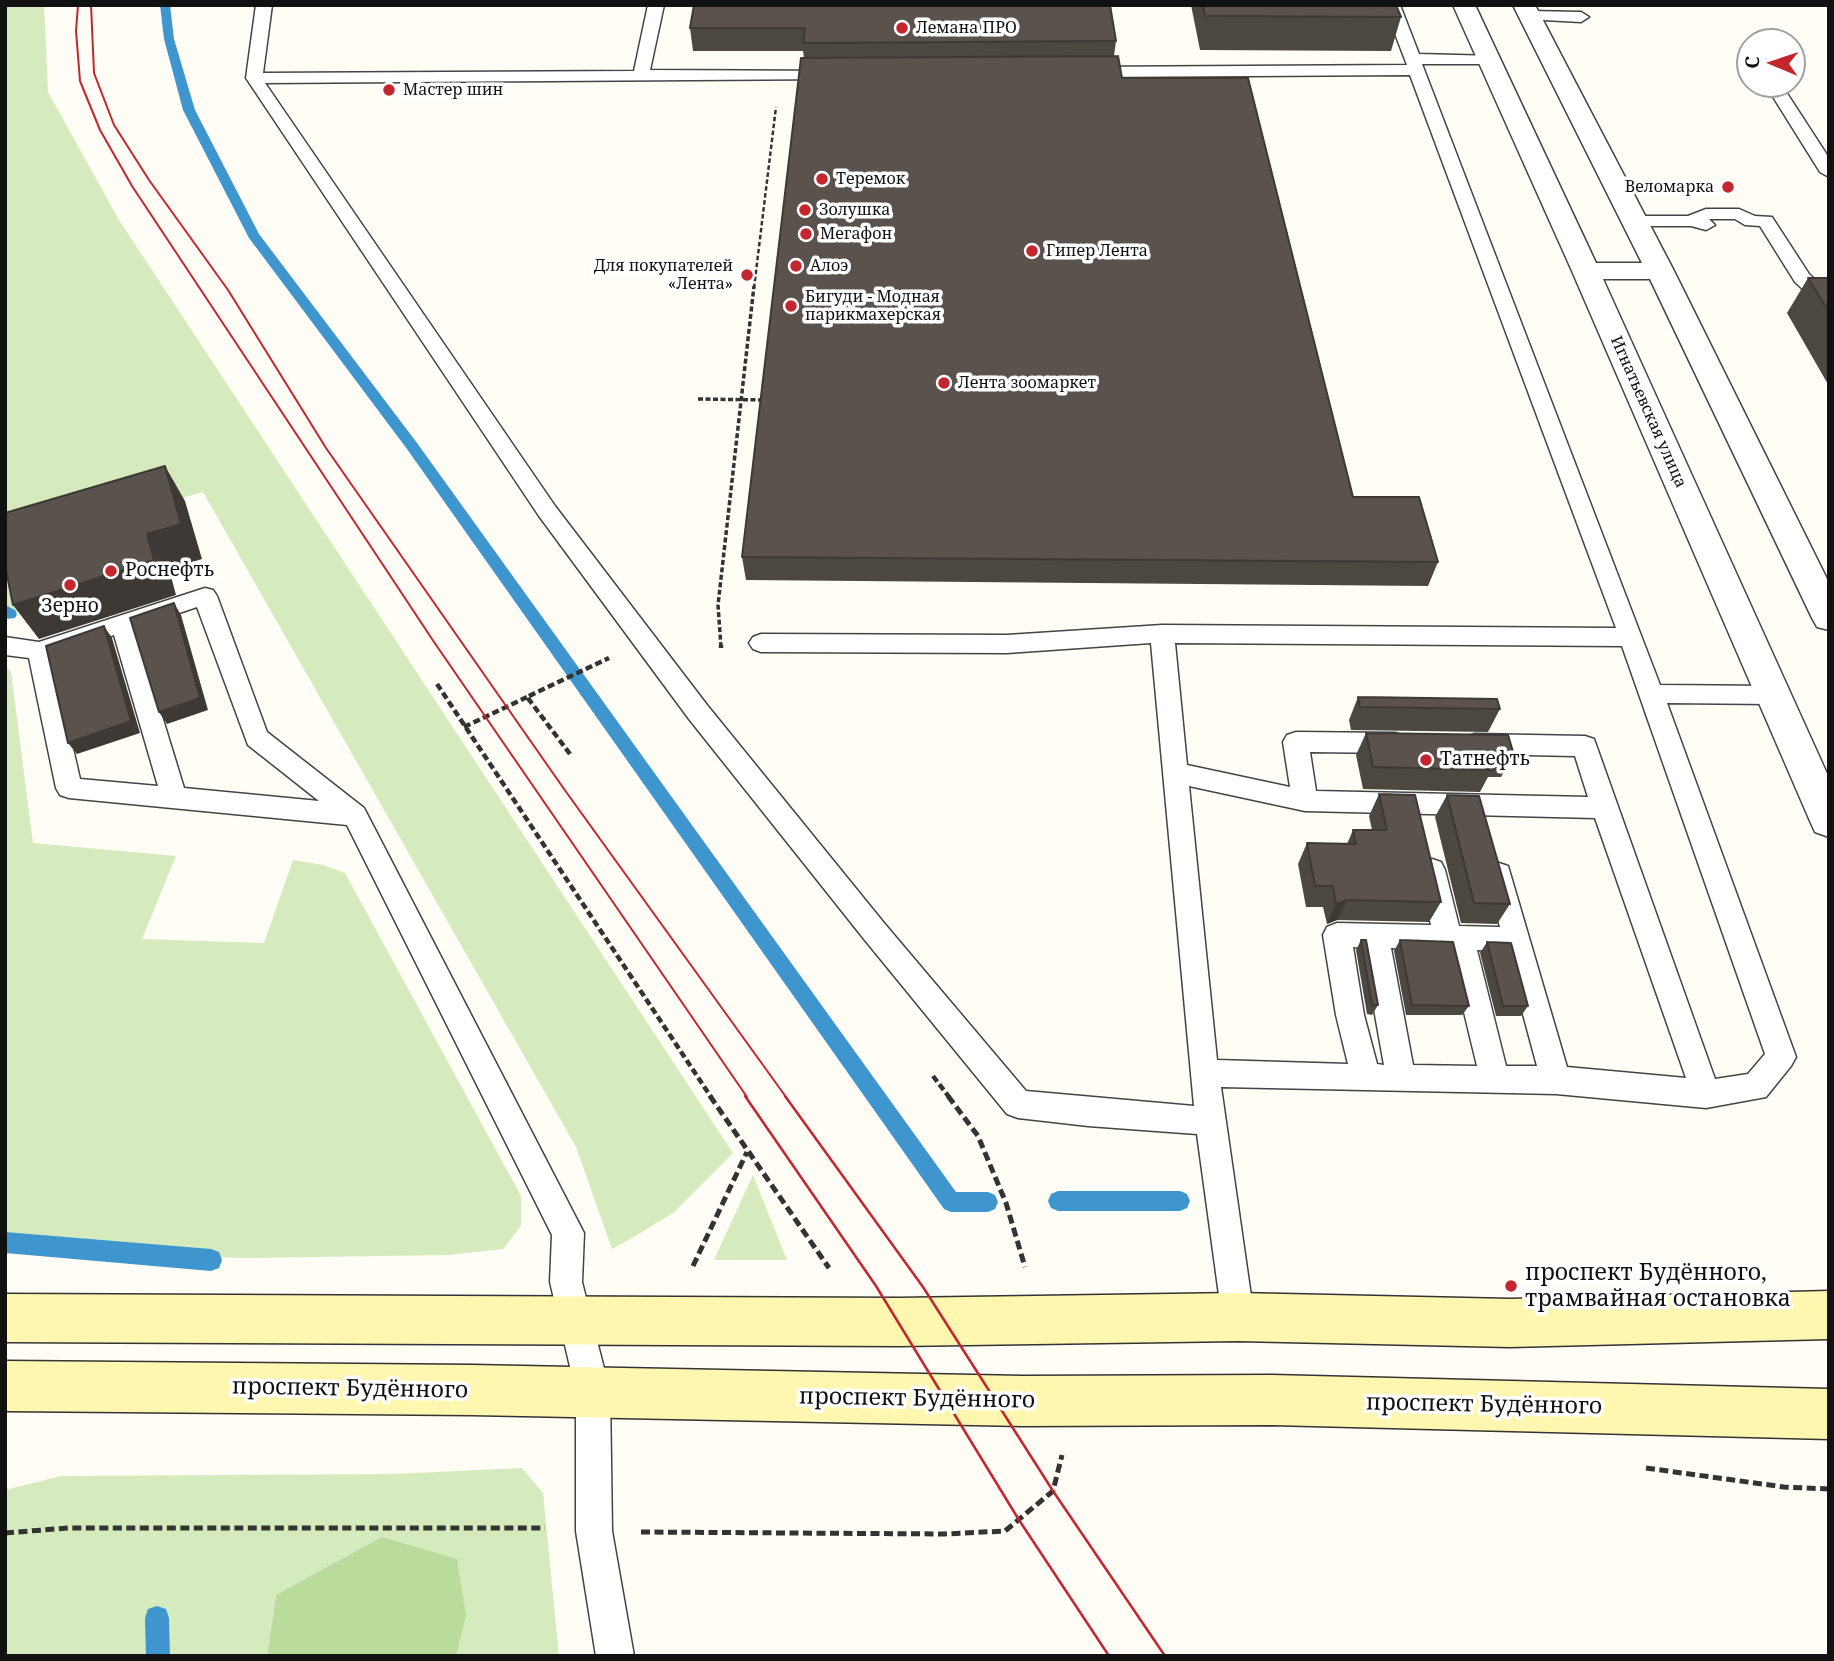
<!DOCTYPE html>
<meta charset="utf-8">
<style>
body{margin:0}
#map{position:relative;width:1834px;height:1661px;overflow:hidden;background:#fffdf5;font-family:"Noto Serif",serif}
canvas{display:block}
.frame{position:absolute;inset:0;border:7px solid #111;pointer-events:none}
.north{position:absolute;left:1736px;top:28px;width:70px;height:70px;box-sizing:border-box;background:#fff;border:2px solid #a0a0a0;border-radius:50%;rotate:272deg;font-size:19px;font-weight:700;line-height:28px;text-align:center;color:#111}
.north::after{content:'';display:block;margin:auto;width:24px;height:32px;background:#c4262e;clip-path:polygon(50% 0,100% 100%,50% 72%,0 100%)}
</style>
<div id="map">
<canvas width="1834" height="1661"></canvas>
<div class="frame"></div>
<div class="north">С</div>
</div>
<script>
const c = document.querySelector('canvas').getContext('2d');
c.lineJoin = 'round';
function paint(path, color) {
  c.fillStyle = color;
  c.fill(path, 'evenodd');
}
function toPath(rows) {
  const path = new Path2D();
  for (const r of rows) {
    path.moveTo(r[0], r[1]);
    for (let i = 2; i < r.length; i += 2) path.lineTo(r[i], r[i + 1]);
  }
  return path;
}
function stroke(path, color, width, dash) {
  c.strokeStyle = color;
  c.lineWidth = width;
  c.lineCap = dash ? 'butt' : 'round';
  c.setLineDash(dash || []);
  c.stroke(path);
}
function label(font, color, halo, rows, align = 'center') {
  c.font = font + ' "Noto Serif",serif';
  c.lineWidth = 7;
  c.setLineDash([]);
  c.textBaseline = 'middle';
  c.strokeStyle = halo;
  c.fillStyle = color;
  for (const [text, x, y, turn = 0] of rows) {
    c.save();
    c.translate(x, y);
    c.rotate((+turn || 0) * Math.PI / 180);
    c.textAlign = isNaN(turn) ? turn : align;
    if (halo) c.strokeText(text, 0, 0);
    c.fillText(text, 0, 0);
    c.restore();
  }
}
paint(toPath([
 [5,5,44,5,48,92,119,220,733,1153,673,1213,630,1239,612,1249,576,1147,203,492,11,547,23,611,5,613],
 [5,665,11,672,33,843,176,856,142,939,264,943,293,860,323,865,345,873,521,1196,521,1226,503,1249,448,1255,249,1258,5,1253],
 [753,1175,787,1260,714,1260],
 [522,1468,543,1493,559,1656,456,1656,466,1616,276,1595,267,1656,5,1656,5,1490,61,1476,393,1474]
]), '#d5ebbd');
paint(toPath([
 [382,1537,457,1559,466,1616,456,1656,267,1656,276,1595]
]), '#b9dc9c');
paint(toPath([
 [160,5,170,5,174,39,195,110,259,234,417,443,956,1192,988,1192,995,1195,998,1202,995,1209,988,1212,951,1212,944,1209,407,449,249,238,183,110,164,39,160,5],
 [5,605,15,610,17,614,15,618,5,619,5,605],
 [1058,1191,1180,1191,1187,1194,1190,1201,1187,1208,1180,1211,1058,1211,1051,1208,1048,1201,1051,1194,1058,1191],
 [5,1232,211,1249,219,1252,222,1260,219,1268,211,1271,5,1253,5,1232],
 [157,1606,166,1609,169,1618,170,1656,146,1656,145,1618,148,1609,157,1606]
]), '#3f96cf');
const service = toPath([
 [256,5,272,5,263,73,634,71,648,5,664,5,650,70,841,71,843,74,835,79,265,83,555,506,707,705,884,923,1026,1091,1194,1106,1151,643,1007,653,761,652,753,649,749,643,753,637,761,634,1007,635,1162,625,1616,628,1410,75,1087,77,1079,72,1087,67,1407,65,1384,5,1400,5,1419,54,1495,56,1497,59,1495,62,1489,64,1422,64,1660,685,1773,686,1782,688,1785,695,1782,702,1773,704,1667,703,1796,1057,1791,1066,1766,1097,1706,1108,1556,1094,1221,1087,1254,1317,1250,1329,1238,1333,1226,1329,1222,1317,1197,1134,1088,1126,1018,1118,1007,1114,864,939,689,719,539,516,246,78,256,5],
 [1175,643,1622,646,1765,1054,1748,1074,1715,1079,1594,739,1585,736,1475,734,1466,737,1462,744,1466,751,1475,754,1575,756,1588,797,1316,791,1310,752,1395,753,1404,750,1408,743,1404,736,1395,733,1296,732,1287,735,1283,742,1290,787,1187,765,1175,643],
 [1189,786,1305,811,1595,818,1686,1078,1567,1067,1508,866,1499,863,1490,866,1486,874,1500,927,1459,926,1445,870,1441,862,1432,859,1423,862,1419,870,1431,925,1337,923,1327,927,1323,935,1336,1015,1348,1064,1217,1060,1189,786],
 [1353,947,1363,948,1384,1065,1377,1064,1364,1015,1353,947],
 [1391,948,1449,950,1477,1066,1413,1065,1391,948],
 [1477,950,1506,951,1537,1066,1506,1066,1477,950],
 [1529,11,1581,12,1589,17,1581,22,1524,19,1521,16,1524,13,1529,11],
 [1750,43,1750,54,1744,52,1742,48,1750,43],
 [1765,84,1781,84,1829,158,1829,177,1820,172,1765,84],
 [1706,209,1739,209,1755,216,1772,217,1809,274,1822,286,1829,286,1829,298,1810,296,1795,282,1760,226,1745,225,1735,219,1709,219,1715,225,1706,230,1691,226,1634,226,1625,221,1634,216,1688,216,1706,209],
 [205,588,213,590,217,596,267,732,364,808,584,1233,582,1282,610,1392,612,1531,634,1656,596,1656,576,1531,576,1392,550,1282,552,1235,347,825,69,798,60,795,56,788,29,658,5,655,5,637,39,642,205,588],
 [197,607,248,745,319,801,184,788,135,628,197,607],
 [114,635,158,786,80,779,52,656,114,635]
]);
const minor = toPath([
 [1453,5,1475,5,1596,263,1642,263,1513,5,1535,5,1674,271,1829,583,1829,630,1817,627,1812,618,1650,279,1603,279,1829,778,1829,837,1815,832,1810,821,1572,271,1453,5]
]);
const secondary = toPath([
 [1829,1291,1829,1339,1510,1347,1238,1341,899,1346,5,1342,5,1294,899,1298,1238,1293,1510,1299,1829,1291],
 [5,1361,472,1365,1023,1376,1272,1375,1829,1389,1829,1439,1272,1425,1023,1426,472,1415,5,1411,5,1361]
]);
stroke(service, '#444', 3);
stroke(minor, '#444', 3);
stroke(secondary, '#333', 3);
stroke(toPath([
 [754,288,776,107]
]), '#333', 2.5, [4.5, 2.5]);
stroke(toPath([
 [698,399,766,400],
 [721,647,718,605,754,286]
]), '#333', 3.5, [5, 2.5]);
stroke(toPath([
 [721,645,721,648],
 [437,684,711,1097],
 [464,727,527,697],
 [570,754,527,697,609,658],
 [933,1076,949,1097]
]), '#333', 4.5, [7, 3.5]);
stroke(toPath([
 [710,1096,829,1268],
 [948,1096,978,1136,1006,1203,1025,1267],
 [693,1266,747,1152],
 [1646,1468,1784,1487,1829,1489],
 [641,1532,944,1534,1005,1531,1053,1491,1062,1455],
 [5,1533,68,1528,545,1528]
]), '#333', 5, [9, 4.5]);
paint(service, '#fff');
paint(minor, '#fff');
paint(secondary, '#fff6b0');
stroke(toPath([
 [78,5,76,31,80,81,100,130,132,186,434,642,747,1097],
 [91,5,94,73,114,125,149,180,228,290,326,448,564,789,786,1097]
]), '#c4262e', 2);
stroke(toPath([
 [745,1096,876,1286,1019,1520,1109,1656],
 [785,1096,923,1287,1053,1491,1165,1656]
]), '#c4262e', 2.5);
paint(toPath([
 [694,5,1116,41,1114,56,1122,78,1353,497,1438,562,1428,586,746,580,742,557,804,58,803,51,693,51,690,28],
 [1191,5,1396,5,1401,17,1391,51,1200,50],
 [1808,278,1829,278,1829,386,1787,313],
 [1358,697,1500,709,1488,732,1351,730,1349,720],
 [1366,733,1514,755,1501,777,1488,777,1480,792,1363,789,1356,755],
 [1379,794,1441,902,1429,922,1337,920,1327,924,1323,907,1306,907,1298,864,1307,843,1347,844,1353,830,1372,830,1369,816],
 [1447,795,1510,904,1497,924,1461,923,1435,817],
 [1361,940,1378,1005,1372,1015,1367,1014,1356,950],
 [1400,940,1469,1006,1462,1015,1406,1015,1394,951],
 [1487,942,1528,1006,1521,1016,1496,1016,1480,953]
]), '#4d4742');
paint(toPath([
 [165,466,185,501,202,559,169,569,176,595,39,639,13,605,147,534],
 [174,603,181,615,208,710,167,724,159,712],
 [104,626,112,638,140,733,77,754,68,743],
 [1347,900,1337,920,1327,924,1336,904]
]), '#3f3936');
const building = toPath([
 [694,5,1110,5,1116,41,803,43,805,28,690,28,694,5],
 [1203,5,1396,5,1401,17,1205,16,1203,5],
 [1118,56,1122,78,1248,78,1353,497,1419,497,1438,562,742,557,801,58,1118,56],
 [1808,278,1829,278,1829,312,1808,278],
 [165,466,181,524,147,534,154,560,13,605,5,565,5,513,165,466],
 [174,603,200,698,159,712,130,618,174,603],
 [104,626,131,721,68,743,46,646,104,626],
 [1358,697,1497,699,1500,709,1360,707,1358,697],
 [1366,733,1508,735,1514,755,1488,755,1493,770,1373,767,1366,733],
 [1379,794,1415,795,1441,902,1347,900,1336,904,1333,886,1315,886,1307,843,1356,844,1353,830,1387,830,1379,794],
 [1447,795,1479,796,1510,904,1474,903,1447,795],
 [1361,940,1366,940,1378,1005,1372,1005,1361,940],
 [1400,940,1453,942,1469,1006,1412,1005,1400,940],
 [1487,942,1511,943,1528,1006,1503,1006,1487,942]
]);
paint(building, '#5a524d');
stroke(building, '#3f3936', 2);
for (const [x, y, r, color] of [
 [902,28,7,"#c4262e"],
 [389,90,7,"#c4262e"],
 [822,179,7,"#c4262e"],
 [1728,187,7,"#c4262e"],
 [805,210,7,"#c4262e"],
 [806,234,7,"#c4262e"],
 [1032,251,7,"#c4262e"],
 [796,266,7,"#c4262e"],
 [747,275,7,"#c4262e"],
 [791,306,7,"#c4262e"],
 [944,383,7,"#c4262e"],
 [111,571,7,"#c4262e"],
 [70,585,7,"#c4262e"],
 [1426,760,7,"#c4262e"],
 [1511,1286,7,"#c4262e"]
]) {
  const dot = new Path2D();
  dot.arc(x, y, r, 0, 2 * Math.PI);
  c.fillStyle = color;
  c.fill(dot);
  stroke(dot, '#fff', 2.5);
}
label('16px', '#111', '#fff', [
 ["Лемана ПРО",916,28],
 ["Мастер шин",403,90],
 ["Теремок",836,179],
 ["Веломарка",1714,187,"right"],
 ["Золушка",819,210],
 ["Мегафон",820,234],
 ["Гипер Лента",1046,251],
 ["Для покупателей",733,266,"right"],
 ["«Лента»",733,284,"right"],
 ["Алоэ",810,266],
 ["Бигуди - Модная",805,297],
 ["парикмахерская",805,315],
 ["Лента зоомаркет",958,383]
], 'left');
label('16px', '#111', '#fff', [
 ["Игнатьевская улица",1648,412,66]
]);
label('19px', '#111', '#fff', [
 ["Роснефть",125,571],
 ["Зерно",70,607,"center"],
 ["Татнефть",1440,760]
], 'left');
label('23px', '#111', '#fff', [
 ["проспект Будённого,",1525,1273],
 ["трамвайная остановка",1525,1299]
], 'left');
label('23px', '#111', '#fff', [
 ["проспект Будённого",350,1389,1],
 ["проспект Будённого",917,1399,1],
 ["проспект Будённого",1484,1405,1]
]);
</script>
